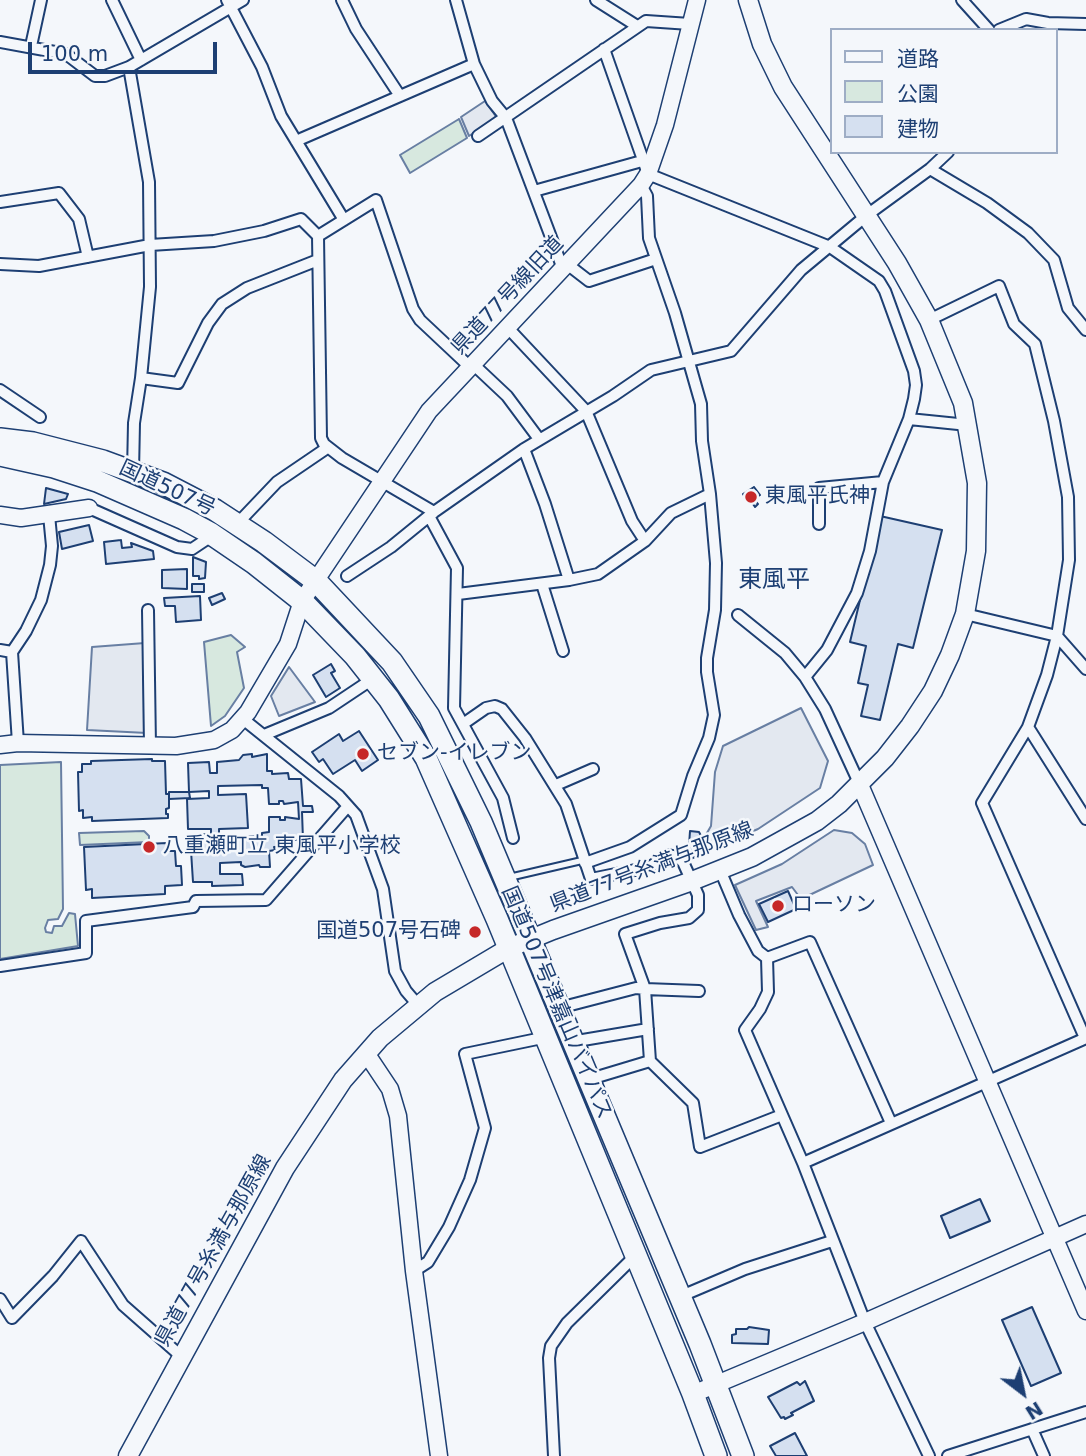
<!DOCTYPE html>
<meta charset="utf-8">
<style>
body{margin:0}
#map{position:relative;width:1086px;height:1456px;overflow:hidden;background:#f4f7fb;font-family:"DejaVu Sans","Noto Sans JP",sans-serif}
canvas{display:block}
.legend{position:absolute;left:830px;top:28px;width:228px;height:126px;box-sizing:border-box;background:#f4f7fb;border:2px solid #9eadc5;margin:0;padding:9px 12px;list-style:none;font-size:21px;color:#1d3f73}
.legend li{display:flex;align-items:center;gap:14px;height:35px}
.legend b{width:35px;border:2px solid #9eadc5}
.north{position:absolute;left:988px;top:1358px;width:70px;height:70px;-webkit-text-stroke:5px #f4f7fb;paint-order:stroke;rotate:148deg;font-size:19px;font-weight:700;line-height:28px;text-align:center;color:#1d3f73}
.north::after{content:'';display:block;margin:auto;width:24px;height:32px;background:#1d3f73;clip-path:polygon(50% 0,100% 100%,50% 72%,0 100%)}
.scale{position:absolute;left:28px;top:42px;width:189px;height:32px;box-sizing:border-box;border:4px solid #1d3f73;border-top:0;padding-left:9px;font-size:21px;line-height:24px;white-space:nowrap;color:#1d3f73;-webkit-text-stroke:5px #f4f7fb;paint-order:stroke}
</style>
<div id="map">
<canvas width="1086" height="1456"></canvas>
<ul class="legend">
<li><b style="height:9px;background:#f4f7fb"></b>道路</li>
<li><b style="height:19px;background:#d7e8df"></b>公園</li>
<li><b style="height:19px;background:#d5e0f0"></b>建物</li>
</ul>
<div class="north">N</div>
<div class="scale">100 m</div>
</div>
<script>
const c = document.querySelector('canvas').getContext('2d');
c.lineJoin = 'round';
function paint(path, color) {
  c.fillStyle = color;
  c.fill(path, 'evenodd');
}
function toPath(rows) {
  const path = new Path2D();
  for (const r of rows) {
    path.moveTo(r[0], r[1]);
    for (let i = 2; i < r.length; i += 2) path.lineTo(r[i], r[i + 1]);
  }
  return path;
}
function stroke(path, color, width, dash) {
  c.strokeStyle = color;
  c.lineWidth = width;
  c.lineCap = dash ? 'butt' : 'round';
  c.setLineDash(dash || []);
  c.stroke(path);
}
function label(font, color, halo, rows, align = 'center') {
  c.font = font + ' "DejaVu Sans","Noto Sans JP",sans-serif';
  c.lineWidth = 5;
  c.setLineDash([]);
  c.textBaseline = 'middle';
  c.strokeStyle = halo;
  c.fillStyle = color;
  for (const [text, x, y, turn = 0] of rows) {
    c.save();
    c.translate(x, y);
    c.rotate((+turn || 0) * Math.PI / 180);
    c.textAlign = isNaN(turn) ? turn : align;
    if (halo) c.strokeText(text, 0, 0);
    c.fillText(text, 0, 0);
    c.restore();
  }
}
const green = toPath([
 [459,119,467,138,410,173,400,155,459,119],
 [231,635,245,647,237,652,244,688,225,716,211,726,204,642,231,635],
 [61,762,63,909,58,919,48,920,45,928,46,932,52,933,54,926,62,926,69,913,75,914,78,946,0,959,0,765,61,762],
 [144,831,149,836,149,842,80,845,79,833,144,831]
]);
paint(green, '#d7e8df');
stroke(green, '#687fa3', 2);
const parking = toPath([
 [485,101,497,118,469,136,461,117,485,101],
 [145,643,147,733,87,730,92,647,145,643],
 [289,667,315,702,279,716,271,696,289,667],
 [801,708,828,761,820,788,758,829,709,850,704,838,711,826,715,772,723,746,801,708],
 [834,830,852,833,865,844,873,865,801,899,792,887,756,901,768,927,756,930,735,885,782,864,834,830]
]);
paint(parking, '#e3e8f0');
stroke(parking, '#687fa3', 2);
const building = toPath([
 [754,487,760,495,754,499,758,504,755,507,751,501,748,502,743,494,754,487],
 [46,488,68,494,66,499,44,504,46,488],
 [880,516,942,530,913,648,898,644,880,720,861,716,868,685,858,683,866,646,850,642,880,516],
 [89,525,93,541,62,549,59,532,89,525],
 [121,540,122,548,132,547,131,543,153,551,154,559,106,564,104,542,121,540],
 [193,557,206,562,205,578,199,579,199,576,193,576,193,557],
 [187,569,187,589,162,588,162,570,187,569],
 [192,584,204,584,204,592,192,592,192,584],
 [222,593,225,599,212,605,209,598,222,593],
 [200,596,201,620,176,622,175,606,165,606,164,598,200,596],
 [331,664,335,671,331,673,340,688,326,697,313,675,331,664],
 [359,731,378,760,362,771,355,760,333,774,323,759,319,762,312,752,339,734,343,741,359,731],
 [252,754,252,757,267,754,267,771,272,771,272,774,288,773,289,779,301,779,303,806,312,806,313,812,302,812,303,840,290,840,291,846,274,847,275,850,269,851,270,867,260,867,259,865,245,867,241,865,241,862,220,863,220,874,242,874,243,885,212,886,212,882,193,882,190,835,211,834,211,829,188,829,187,799,209,798,209,791,189,792,188,763,209,762,210,773,217,773,217,762,239,760,243,755,252,754],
 [262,785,262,788,268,788,269,804,279,804,279,801,283,801,284,804,298,802,299,819,285,817,285,820,280,820,280,817,269,817,269,832,262,833,262,836,219,838,219,829,248,828,246,794,218,795,218,786,262,785],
 [152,759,152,761,165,761,166,794,169,794,169,808,166,809,166,814,168,814,168,818,92,821,92,817,83,818,83,810,79,811,78,772,82,772,82,764,91,764,91,761,152,759],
 [169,792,189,792,190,798,169,799,169,792],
 [690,831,699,832,709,851,688,860,690,831],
 [167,843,167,851,175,851,176,866,181,866,182,885,165,886,165,894,92,898,92,889,86,890,84,847,167,843],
 [788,891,796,909,768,922,759,904,788,891],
 [980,1199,990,1221,950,1238,941,1216,980,1199],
 [1032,1307,1061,1373,1031,1386,1002,1320,1032,1307],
 [749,1327,769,1330,768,1344,732,1343,732,1335,736,1334,736,1329,747,1329,749,1327],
 [805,1381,814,1401,791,1413,793,1415,785,1419,784,1417,781,1418,768,1397,797,1382,800,1385,805,1381],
 [795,1433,807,1456,776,1456,770,1446,795,1433]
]);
paint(building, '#d5e0f0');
stroke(building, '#1d3f73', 2);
const lane = toPath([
 [511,877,584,860]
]);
const street = toPath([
 [112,0,141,60],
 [227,0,262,67,281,116,344,220],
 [342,0,356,29,400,96],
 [456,0,474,64,492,101,506,118,563,269],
 [596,0,637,26],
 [962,0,989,30],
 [999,30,1026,19,1048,23,1086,24],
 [0,42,66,54,95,76,105,76,129,67,243,0],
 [31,46,41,0],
 [604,49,648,174,830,247,879,281,885,291,914,371,916,385,914,399,909,419,883,482,870,551,857,593,827,650,805,677],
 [129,67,149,182,150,287,141,378,134,423,133,472],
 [478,136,646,21,690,24],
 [296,141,474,64],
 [930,169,987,203,1028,233,1054,260,1068,308,1086,330],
 [534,191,642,161],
 [0,202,59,193,79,219,88,257],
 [318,236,376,200,413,309,420,320,470,367],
 [0,264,39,266,150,245,214,241,264,231,301,219,318,236,321,438,324,444,342,458,434,512],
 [567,264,589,281,656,259],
 [929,320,999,286,1014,324,1035,344,1054,421,1068,497,1069,560,1057,636,1047,675,1028,727,982,803,1085,1038],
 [508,328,586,411,632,521,645,541],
 [473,364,507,396,539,439],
 [141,378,178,383,208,323,222,304,247,288,318,260],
 [0,390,40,417],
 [909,419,968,425],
 [524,449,545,504,569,580],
 [89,508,177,547,192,549,213,535],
 [429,516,457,568,454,708,503,798,513,838],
 [237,524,277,482,327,448],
 [819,524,819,488,883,482],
 [347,576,391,547,434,512,524,449,613,396,651,370,731,351,801,270,867,215,930,169,948,152],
 [542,584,563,651],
 [458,594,569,580,598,574,645,541,671,513,710,494],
 [148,610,150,746],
 [965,614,1057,636,1086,669],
 [738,615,785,653,805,677,825,709,860,785],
 [0,650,12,652,26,631,41,600,50,565,52,546,49,515],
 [12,652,18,743],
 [243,719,339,796,356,815,383,889,395,971,406,991,418,1005],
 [463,724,486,708,495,706,502,709,525,738,566,804,591,879,650,867,668,855,677,857,683,862,698,895,698,910,689,918,660,923,625,934,645,989,636,988,559,1008],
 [1028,727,1086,819],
 [264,735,329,708,374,678],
 [556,785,593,769],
 [585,863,630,847,681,815,693,776,709,738,714,715,707,672,707,658,715,610,716,563,710,494,702,441,701,404,675,313,649,238,647,196,641,185],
 [720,870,739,915,758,951,767,958],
 [0,966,86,953,86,921,193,907,196,901,266,900,348,806],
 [571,1042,648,1029],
 [650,1061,645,989,699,991],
 [587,1080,650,1061,693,1103,700,1147,782,1115],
 [891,1123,810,942,767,958,768,992,760,1009,745,1030,803,1163,865,1322,929,1456],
 [803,1163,1086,1038],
 [414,1271,428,1262,449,1227,470,1180,485,1128,465,1054,547,1037],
 [679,1297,745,1269,832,1241],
 [0,1299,12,1318,53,1276,81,1241,123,1305,182,1357],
 [1032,1429,1044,1456],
 [554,1456,549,1358,551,1346,567,1323,635,1256],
 [948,1456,1086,1412]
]);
const secondary = toPath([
 [0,515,21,518,89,508],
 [0,745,18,743,176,746,214,740,232,730,248,712,288,644,302,601,429,411,641,185,648,174,665,125,697,0],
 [860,785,1086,1311],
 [366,1053,390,1089,398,1116,414,1271,439,1456],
 [693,1394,865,1322,1086,1224]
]);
const primary = toPath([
 [128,1456,285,1168,343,1080,380,1038,435,992,509,948,553,930,692,881,752,857,817,821,839,804,885,758,910,726,933,691,950,655,965,614,976,551,977,483,963,403,929,320,897,263,783,87,762,44,748,0]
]);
const highway = toPath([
 [0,439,33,443,103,461,163,483,215,510,264,542,316,581,392,662,429,716,481,822,700,1344,743,1456],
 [0,455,54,467,97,481,184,519,210,533,254,563,302,601,355,656,389,699,426,758,497,919,693,1394,716,1456]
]);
stroke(lane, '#1d3f73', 9);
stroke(street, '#1d3f73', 14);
stroke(secondary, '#1d3f73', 19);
stroke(primary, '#1d3f73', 21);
stroke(highway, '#1d3f73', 24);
stroke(lane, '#f4f7fb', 5);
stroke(street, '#f4f7fb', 10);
stroke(secondary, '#f4f7fb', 16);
stroke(primary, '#f4f7fb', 18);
stroke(highway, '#f4f7fb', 21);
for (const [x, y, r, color] of [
 [751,497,7,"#c62828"],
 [363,754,7,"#c62828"],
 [149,847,7,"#c62828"],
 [778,906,7,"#c62828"],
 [475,932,7,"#c62828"]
]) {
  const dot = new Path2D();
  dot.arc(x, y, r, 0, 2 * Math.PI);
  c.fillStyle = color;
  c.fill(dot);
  stroke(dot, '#f4f7fb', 2.5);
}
label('21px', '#1d3f73', '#f4f7fb', [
 ["県道77号線旧道",508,296,-47],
 ["国道507号",167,489,25],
 ["県道77号糸満与那原線",652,868,-21],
 ["国道507号津嘉山バイパス",556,1003,67],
 ["県道77号糸満与那原線",214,1251,-61]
]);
label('21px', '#1d3f73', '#f4f7fb', [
 ["東風平氏神",765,497],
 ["セブン-イレブン",377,754],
 ["八重瀬町立 東風平小学校",163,847],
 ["ローソン",792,906],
 ["国道507号石碑",461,932,"right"]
], 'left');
label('24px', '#1d3f73', '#f4f7fb', [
 ["東風平",774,581]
]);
</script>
